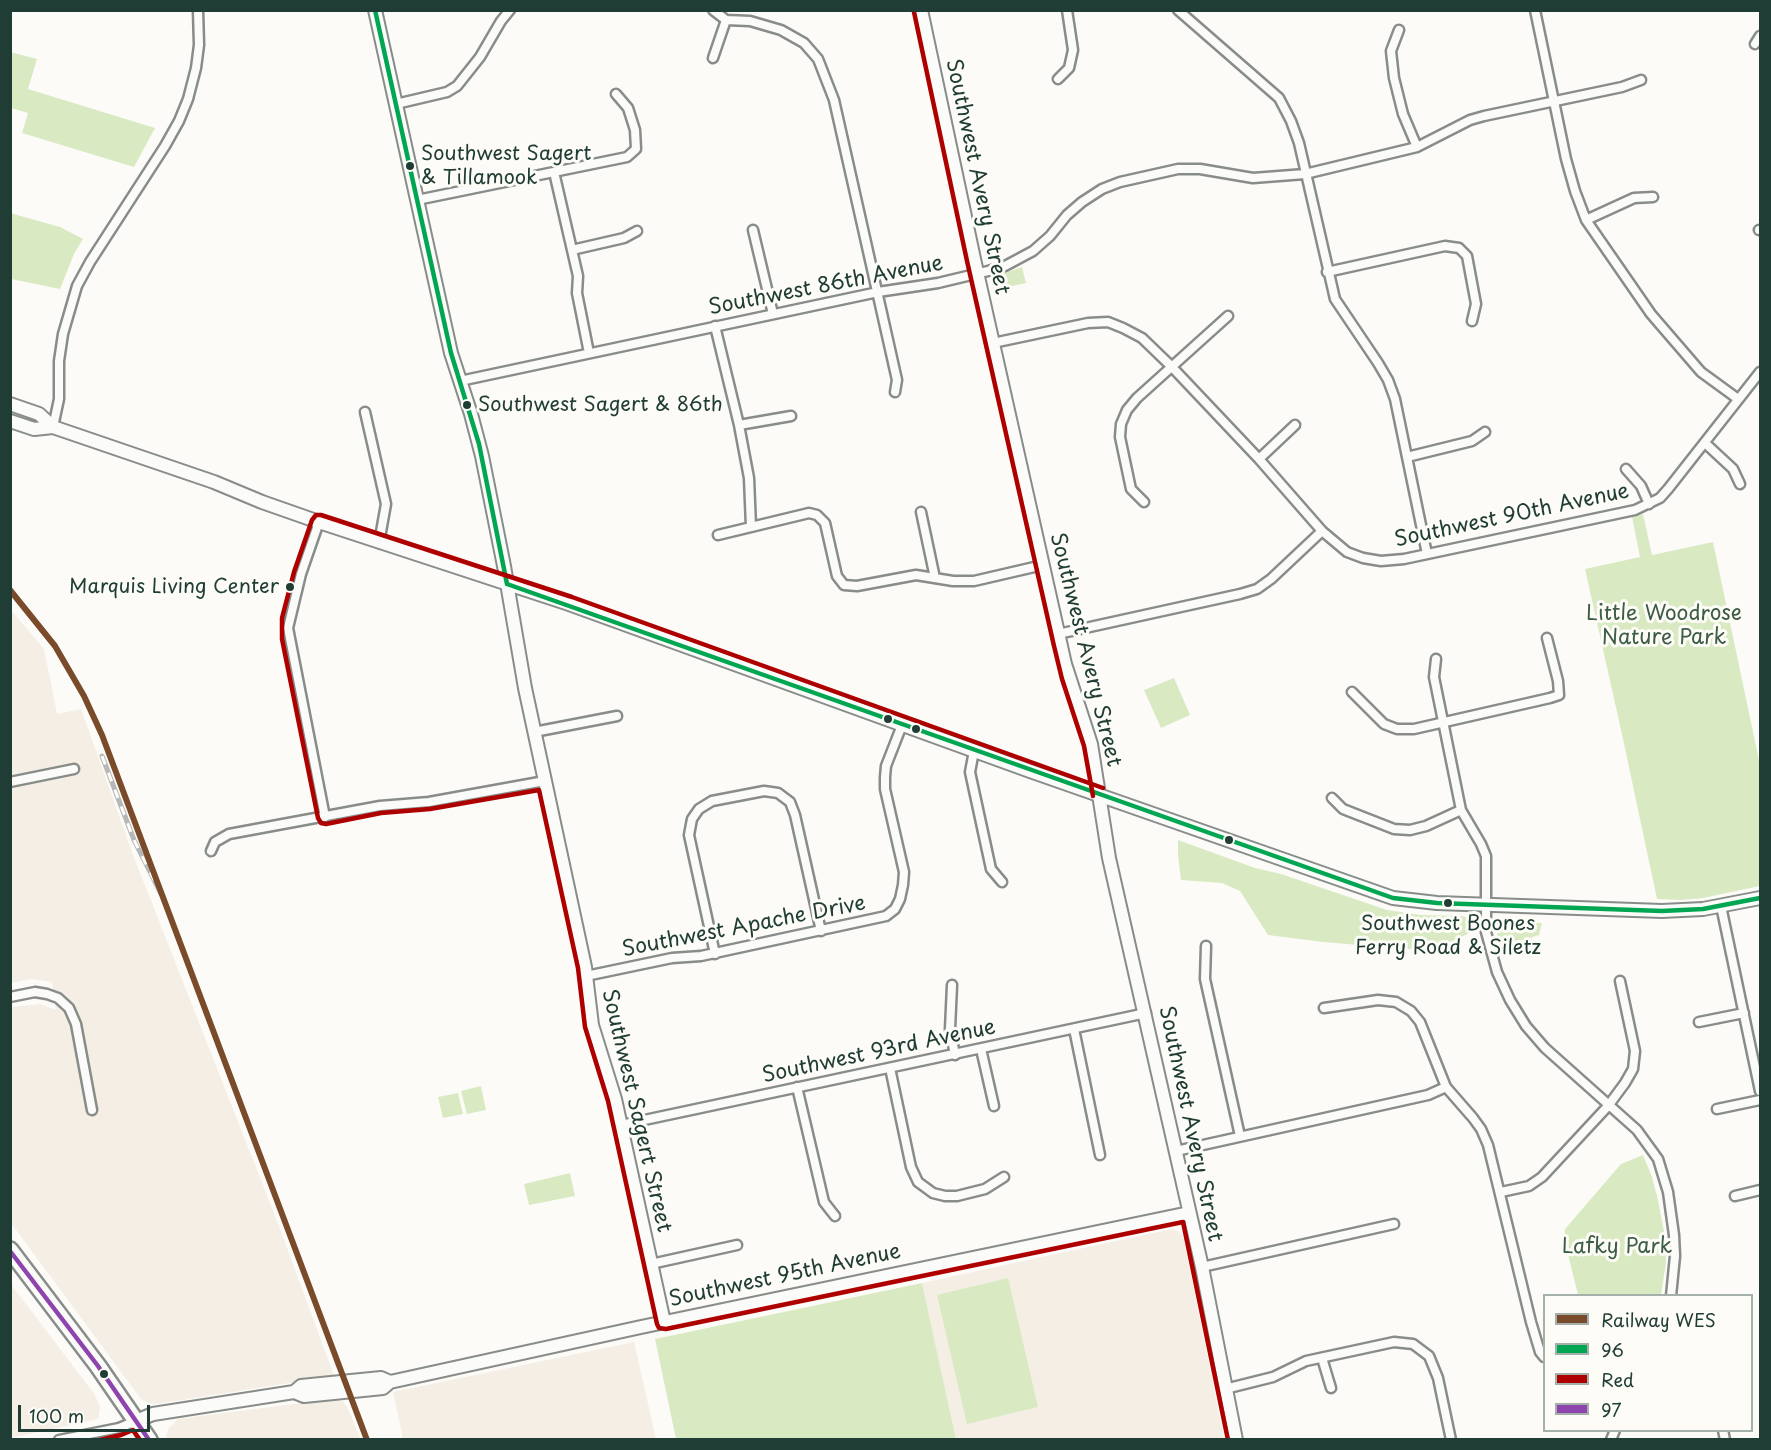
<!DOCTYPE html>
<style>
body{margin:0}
#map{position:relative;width:1771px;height:1450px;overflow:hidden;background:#fcfbf8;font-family:"Playpen Sans",sans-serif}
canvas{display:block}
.frame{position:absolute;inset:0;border:12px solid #1f3d34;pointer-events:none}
.legend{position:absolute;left:1543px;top:1294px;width:210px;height:138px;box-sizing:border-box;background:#fdfcf7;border:2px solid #a4b0a9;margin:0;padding:8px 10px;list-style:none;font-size:18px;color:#1f3d34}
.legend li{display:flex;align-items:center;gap:12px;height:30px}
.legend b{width:30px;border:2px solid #a4b0a9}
.scale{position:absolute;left:18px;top:1405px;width:132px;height:27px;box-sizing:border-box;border:3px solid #1f3d34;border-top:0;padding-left:8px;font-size:18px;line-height:21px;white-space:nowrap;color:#1f3d34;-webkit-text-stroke:4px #fdfcf7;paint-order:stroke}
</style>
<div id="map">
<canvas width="1771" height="1450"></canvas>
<div class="frame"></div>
<ul class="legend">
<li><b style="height:8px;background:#7a4b2a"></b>Railway WES</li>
<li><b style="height:8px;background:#00a651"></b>96</li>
<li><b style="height:8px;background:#af0000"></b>Red</li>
<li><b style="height:8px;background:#8e44ad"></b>97</li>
</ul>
<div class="scale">100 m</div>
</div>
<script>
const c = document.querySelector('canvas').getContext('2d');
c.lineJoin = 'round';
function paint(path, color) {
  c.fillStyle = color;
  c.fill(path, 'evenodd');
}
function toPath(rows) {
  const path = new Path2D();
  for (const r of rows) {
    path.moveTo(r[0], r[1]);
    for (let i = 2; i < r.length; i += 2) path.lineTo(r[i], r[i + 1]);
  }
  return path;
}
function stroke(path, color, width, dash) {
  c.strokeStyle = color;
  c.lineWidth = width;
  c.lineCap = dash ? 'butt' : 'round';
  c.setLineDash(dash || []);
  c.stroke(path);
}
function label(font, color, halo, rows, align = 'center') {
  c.font = font + ' "Playpen Sans",sans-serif';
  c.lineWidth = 6;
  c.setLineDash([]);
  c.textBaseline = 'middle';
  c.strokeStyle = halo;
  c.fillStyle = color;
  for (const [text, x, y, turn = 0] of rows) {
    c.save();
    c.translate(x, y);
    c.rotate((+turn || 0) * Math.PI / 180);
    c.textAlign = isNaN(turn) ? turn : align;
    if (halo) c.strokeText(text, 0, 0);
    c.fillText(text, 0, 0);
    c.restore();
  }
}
paint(toPath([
 [11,610,44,649,57,714,81,709,133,855,279,1226,334,1376,156,1404,149,1403,141,1399,11,1223,11,1007,40,1004,56,1010,52,982,31,979,11,983],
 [1172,1229,1178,1231,1183,1236,1224,1439,956,1439,922,1283],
 [10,1283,95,1395,100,1407,98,1419,11,1438],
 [634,1342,656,1439,403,1439,393,1392],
 [332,1399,343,1402,347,1407,361,1439,168,1440,166,1436,169,1428,178,1419]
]), '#f4eee4');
paint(toPath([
 [10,52,37,59,28,89,155,128,134,167,22,133,28,113,11,108],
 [10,213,60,227,83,239,74,254,60,289,11,279],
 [1022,267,1026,283,994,290,991,278],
 [1643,514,1652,555,1713,542,1760,765,1760,886,1703,898,1681,900,1657,899,1623,739,1585,569,1640,557,1632,517],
 [1174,678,1190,715,1161,728,1144,690],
 [1178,840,1255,868,1281,874,1387,910,1421,915,1462,916,1471,919,1478,929,1432,951,1323,942,1268,935,1240,891,1222,883,1181,880,1178,855],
 [1502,922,1542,923,1539,935,1500,948,1496,929],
 [481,1086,486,1110,467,1114,461,1091],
 [458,1093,463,1114,443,1118,438,1097],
 [1643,1155,1652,1177,1658,1200,1665,1237,1666,1263,1661,1295,1578,1295,1564,1238,1565,1229,1621,1164],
 [570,1173,575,1196,529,1205,524,1184],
 [1008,1278,1038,1407,967,1424,937,1295],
 [922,1283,956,1439,676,1439,655,1339]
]), '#d9eac3');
const street = toPath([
 [713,10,726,20,750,21,781,30,804,43,818,59,834,100,897,380,895,392],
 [1178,10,1279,98,1291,121,1299,143,1335,299,1378,363,1388,380,1395,399,1427,554],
 [1535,10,1566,159,1575,191,1586,220,1651,314,1701,372,1738,399],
 [1399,30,1391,51,1394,78,1403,114,1417,147],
 [1755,44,1760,36],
 [713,58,726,20],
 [1058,79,1069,68,1073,50,1067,10],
 [396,104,447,92,457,86,480,57,501,21,510,10],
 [554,172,578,276,577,293,589,353],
 [417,200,627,157,636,149,635,130,628,108,616,94],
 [1586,220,1634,198,1653,197],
 [753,230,773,314],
 [1759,230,1760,230],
 [572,250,624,238,637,231],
 [1327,272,1445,246,1459,248,1467,256,1476,304,1472,321],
 [715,326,739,425,749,478,751,527],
 [993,343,1088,323,1108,322,1123,328,1142,338,1171,366,1259,459,1322,531],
 [460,381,878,292,938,283,988,271,1005,266,1033,251,1050,236,1067,215,1082,202,1102,189,1120,182,1178,169,1200,169,1253,178,1305,174,1417,147,1470,120,1484,116,1622,87,1641,80],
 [365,412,386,504,379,543],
 [739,425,791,416],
 [53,427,59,399,59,361,63,334,77,286,90,262,165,146,179,121,188,99,196,68,199,45,198,10],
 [1705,443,1733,469,1740,484],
 [1407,457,1472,441,1485,432],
 [1259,459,1295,425],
 [1626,469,1641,486,1649,504],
 [1144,502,1131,489,1120,437,1121,424,1127,410,1137,398,1228,316],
 [921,512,935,578],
 [319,522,301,574,288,628,325,817],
 [718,535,809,513,817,515,825,523,837,576,844,585,857,586,916,575,953,581,974,581,1043,565],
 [1058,634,1240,594,1257,589,1271,579,1322,531,1347,552,1363,558,1381,561,1404,559,1635,510,1660,498,1668,489,1760,372],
 [1436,659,1434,677,1461,810,1481,844,1486,856,1486,932,1497,972,1510,1000,1526,1026,1545,1048,1637,1130,1658,1159,1668,1192,1674,1235,1675,1256,1671,1296],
 [1352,692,1384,724,1397,729,1414,729,1550,698,1559,695,1558,681,1547,638],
 [534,732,617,716],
 [974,751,970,772,991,869,1002,882],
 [10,782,74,769],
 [1332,798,1343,809,1394,829,1410,830,1426,826,1461,810],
 [211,851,215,842,229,834,380,806,429,802,545,781],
 [1721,906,1760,1091],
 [1206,946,1205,979,1240,1136],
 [715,954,689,835,692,819,699,809,712,801,764,791,778,793,790,802,795,815,821,931],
 [586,976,672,958,701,956,886,916,895,909,900,899,903,885,904,872,885,789,885,777,886,766,902,725],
 [952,985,950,1029,955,1055],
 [10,997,35,992,47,994,58,998,69,1008,76,1024,92,1110],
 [1324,1008,1378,1000,1396,1002,1411,1011,1420,1022,1446,1087,1473,1118,1481,1129,1488,1145,1531,1322,1540,1352,1544,1357],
 [1699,1022,1744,1013],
 [1074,1029,1100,1155],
 [981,1049,994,1106],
 [890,1068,911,1167,918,1182,933,1193,945,1196,957,1196,985,1189,1004,1177],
 [797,1087,824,1202,835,1216],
 [1717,1109,1760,1100],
 [621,1125,1146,1013],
 [1176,1151,1428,1095,1446,1087],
 [1501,1192,1529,1186,1542,1177,1608,1106,1625,1083,1633,1069,1635,1051,1620,981],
 [1735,1196,1760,1190],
 [651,1264,737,1245],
 [1202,1267,1394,1224],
 [1322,1358,1331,1388],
 [1225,1389,1273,1377,1306,1361,1394,1342,1413,1344,1429,1356,1438,1378,1451,1440],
 [1723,1430,1725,1440],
 [59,1440,119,1428,136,1421],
 [1611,1440,1615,1430]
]);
const secondary = toPath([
 [375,10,451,353,471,414,482,456,504,566,525,688,585,967,592,1025,615,1099,664,1322],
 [921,10,974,259,1065,664,1091,744,1109,858,1202,1267,1236,1440],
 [10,404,39,414,53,427],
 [10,421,34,429,53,427,214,482,262,502,319,522,569,604,1030,771,1393,898,1437,903,1662,911,1703,909,1760,898],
 [294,1392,301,1386,381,1378,390,1382],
 [136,1421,153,1414,294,1392,304,1396,383,1388,390,1382,641,1327,1189,1213]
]);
const highway = toPath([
 [10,1250,98,1366,149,1440]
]);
stroke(street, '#888d8a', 13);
stroke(secondary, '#888d8a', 16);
stroke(highway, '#888d8a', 20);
stroke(street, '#fbfbf9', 8);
stroke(secondary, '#fbfbf9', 12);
stroke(highway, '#fbfbf9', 15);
const rail = toPath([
 [102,756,134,840,161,894]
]);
stroke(rail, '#b5b8b6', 5);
stroke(rail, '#fdfcf7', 3, [9]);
stroke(toPath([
 [375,10,451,353,479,444,507,584],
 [507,584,1393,898,1437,903,1662,911,1703,909,1760,898]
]), '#00a651', 4.5);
stroke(toPath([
 [914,12,967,261,1054,646,1062,679,1084,746,1093,796],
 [1103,788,572,597,321,515,316,515,312,520,294,572,282,618,282,639,318,818,321,823,326,824,381,813,430,809,539,790,578,968,585,1027,608,1101,657,1324,659,1328,666,1329,1183,1222,1228,1440],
 [100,1440,121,1435,133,1430,140,1440]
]), '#af0000', 4.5);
stroke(toPath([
 [10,1251,98,1366,149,1440]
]), '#8e44ad', 4.5);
stroke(toPath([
 [10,590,55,646,84,696,102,735,367,1440]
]), '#7a4b2a', 6);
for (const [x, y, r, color] of [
 [410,166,5,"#1f3d34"],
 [467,405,5,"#1f3d34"],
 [290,587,5,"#1f3d34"],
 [888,719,5,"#1f3d34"],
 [916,729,5,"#1f3d34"],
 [1229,840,5,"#1f3d34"],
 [1448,903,5,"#1f3d34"],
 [104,1374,5,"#1f3d34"]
]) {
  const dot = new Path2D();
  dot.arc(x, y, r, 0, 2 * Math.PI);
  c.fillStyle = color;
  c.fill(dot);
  stroke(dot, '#fdfcf7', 2);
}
label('20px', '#1f3d34', '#fdfcf7', [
 ["Southwest Sagert",421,154],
 ["& Tillamook",421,178],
 ["Southwest Sagert & 86th",478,405],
 ["Marquis Living Center",279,587,"right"],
 ["Southwest Boones",1448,924,"center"],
 ["Ferry Road & Siletz",1448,948,"center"]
], 'left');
label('21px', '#1f3d34', '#fdfcf7', [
 ["Southwest Avery Street",977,177,78],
 ["Southwest 86th Avenue",826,286,-11],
 ["Southwest 90th Avenue",1512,516,-12],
 ["Southwest Avery Street",1085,650,76],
 ["Southwest Apache Drive",744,927,-11],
 ["Southwest 93rd Avenue",879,1052,-12],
 ["Southwest Sagert Street",636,1111,77],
 ["Southwest Avery Street",1190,1124,78],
 ["Southwest 95th Avenue",785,1276,-12]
]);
label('21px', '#3e5d48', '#fdfcf7', [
 ["Little Woodrose",1664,614],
 ["Nature Park",1664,638],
 ["Lafky Park",1617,1247]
]);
</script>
